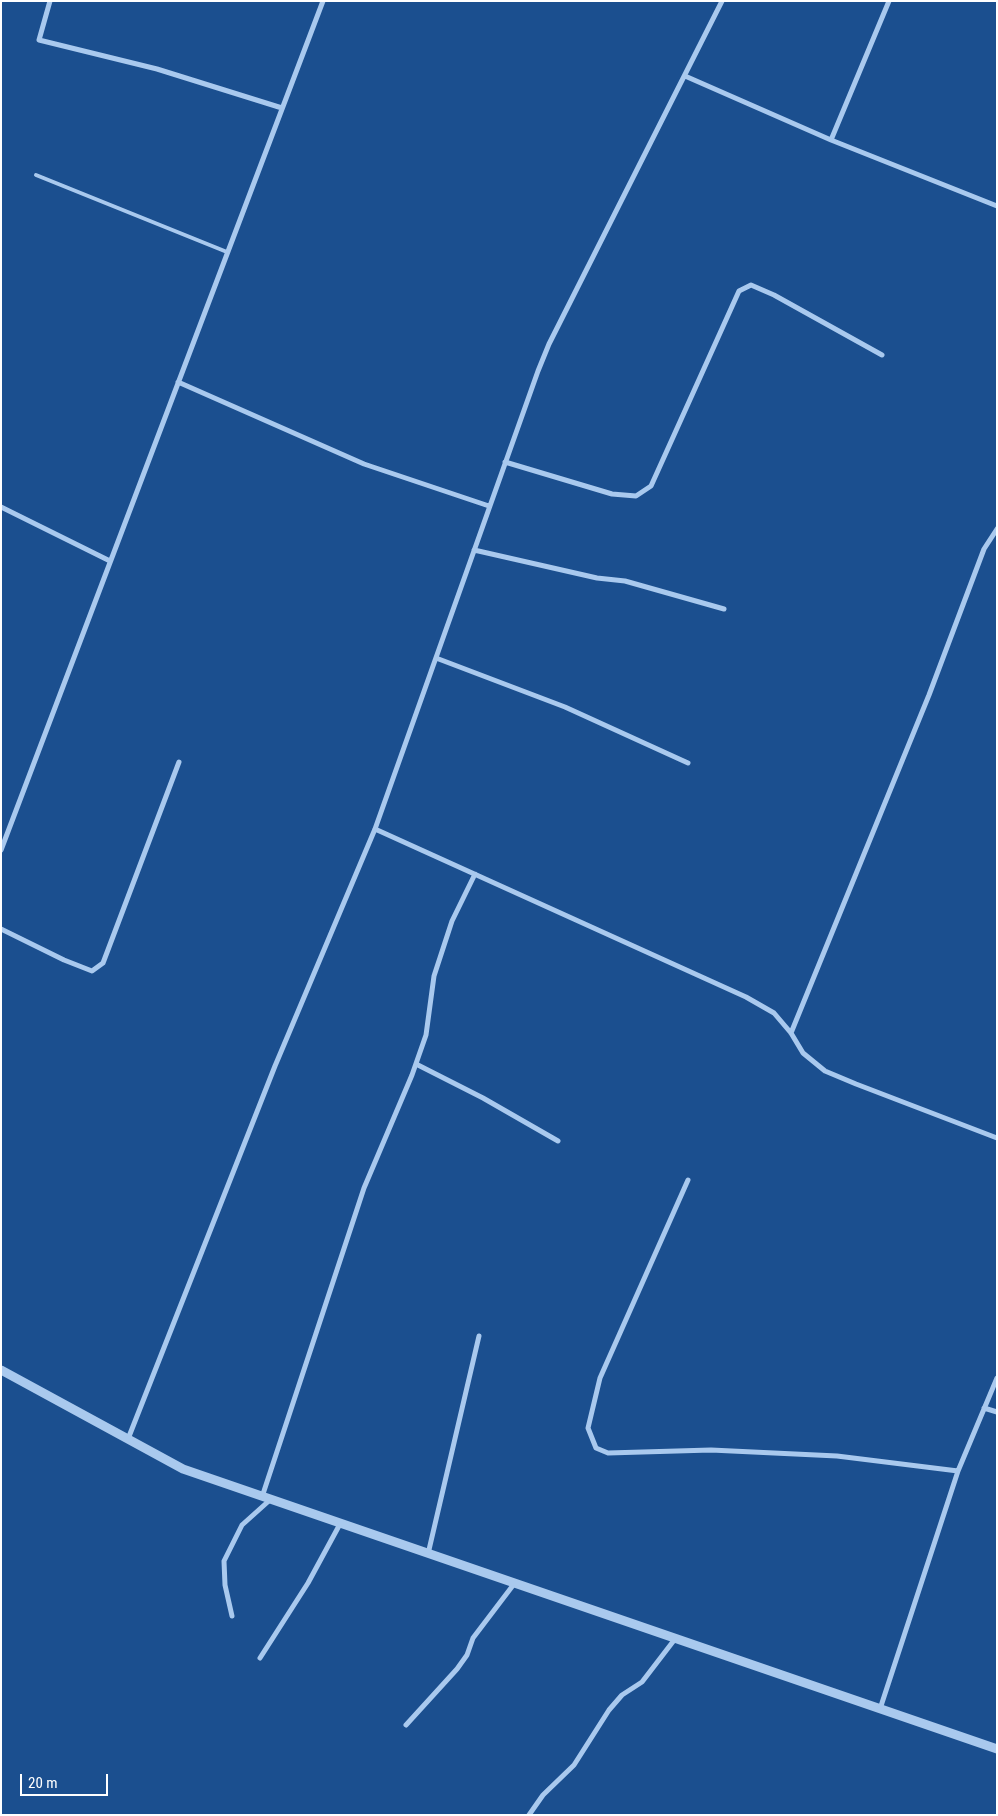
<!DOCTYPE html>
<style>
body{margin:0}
#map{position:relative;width:998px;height:1816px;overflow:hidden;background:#1b4f8f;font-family:"Roboto Condensed",sans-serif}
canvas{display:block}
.frame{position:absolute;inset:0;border:2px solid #fff;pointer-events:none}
.scale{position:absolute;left:20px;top:1774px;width:88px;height:22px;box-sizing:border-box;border:2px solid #fff;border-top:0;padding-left:6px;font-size:15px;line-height:18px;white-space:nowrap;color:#fff;-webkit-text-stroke:4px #1b4f8f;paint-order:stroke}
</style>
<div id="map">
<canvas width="998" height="1816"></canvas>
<div class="frame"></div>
<div class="scale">20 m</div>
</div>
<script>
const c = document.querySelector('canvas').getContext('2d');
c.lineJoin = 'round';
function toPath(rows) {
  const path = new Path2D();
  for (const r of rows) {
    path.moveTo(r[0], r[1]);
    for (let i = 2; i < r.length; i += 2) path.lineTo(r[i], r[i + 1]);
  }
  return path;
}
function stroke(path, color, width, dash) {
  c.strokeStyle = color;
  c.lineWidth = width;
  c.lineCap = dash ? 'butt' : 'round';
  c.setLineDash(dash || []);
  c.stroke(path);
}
stroke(toPath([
 [36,175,227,252]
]), '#a9c9ee', 4);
stroke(toPath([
 [50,1,39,40,157,69,282,108],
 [685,76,831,140,997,206],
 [831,140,889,1],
 [178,382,364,464,489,506],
 [505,462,612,494,636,496,651,486,739,291,751,285,774,295,882,355],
 [1,507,110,561],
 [474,550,597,578,625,581,724,609],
 [436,658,565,707,688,763],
 [375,829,746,997,774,1013,791,1033,803,1053,825,1071,856,1084,997,1138],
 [1,850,323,1],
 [1,929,64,960,92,971,103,963,179,762],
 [791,1033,929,695,984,549,997,529],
 [416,1064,483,1098,558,1141],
 [688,1180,600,1378,588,1428,596,1448,608,1453,711,1450,837,1456,958,1471],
 [984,1408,997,1412],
 [128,1439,275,1066,375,829,538,371,549,344,722,1],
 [262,1497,364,1188,412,1075,426,1035,434,976,452,921,475,874],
 [428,1554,479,1336],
 [232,1616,225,1585,224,1561,242,1525,271,1499],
 [260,1658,308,1583,340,1524],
 [880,1709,958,1471,997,1378],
 [406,1725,457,1669,467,1655,473,1638,514,1584],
 [529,1815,543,1795,574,1765,609,1710,622,1695,642,1682,675,1639]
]), '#a9c9ee', 5);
stroke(toPath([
 [1,1370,183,1469,997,1749]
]), '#a9c9ee', 9);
</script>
